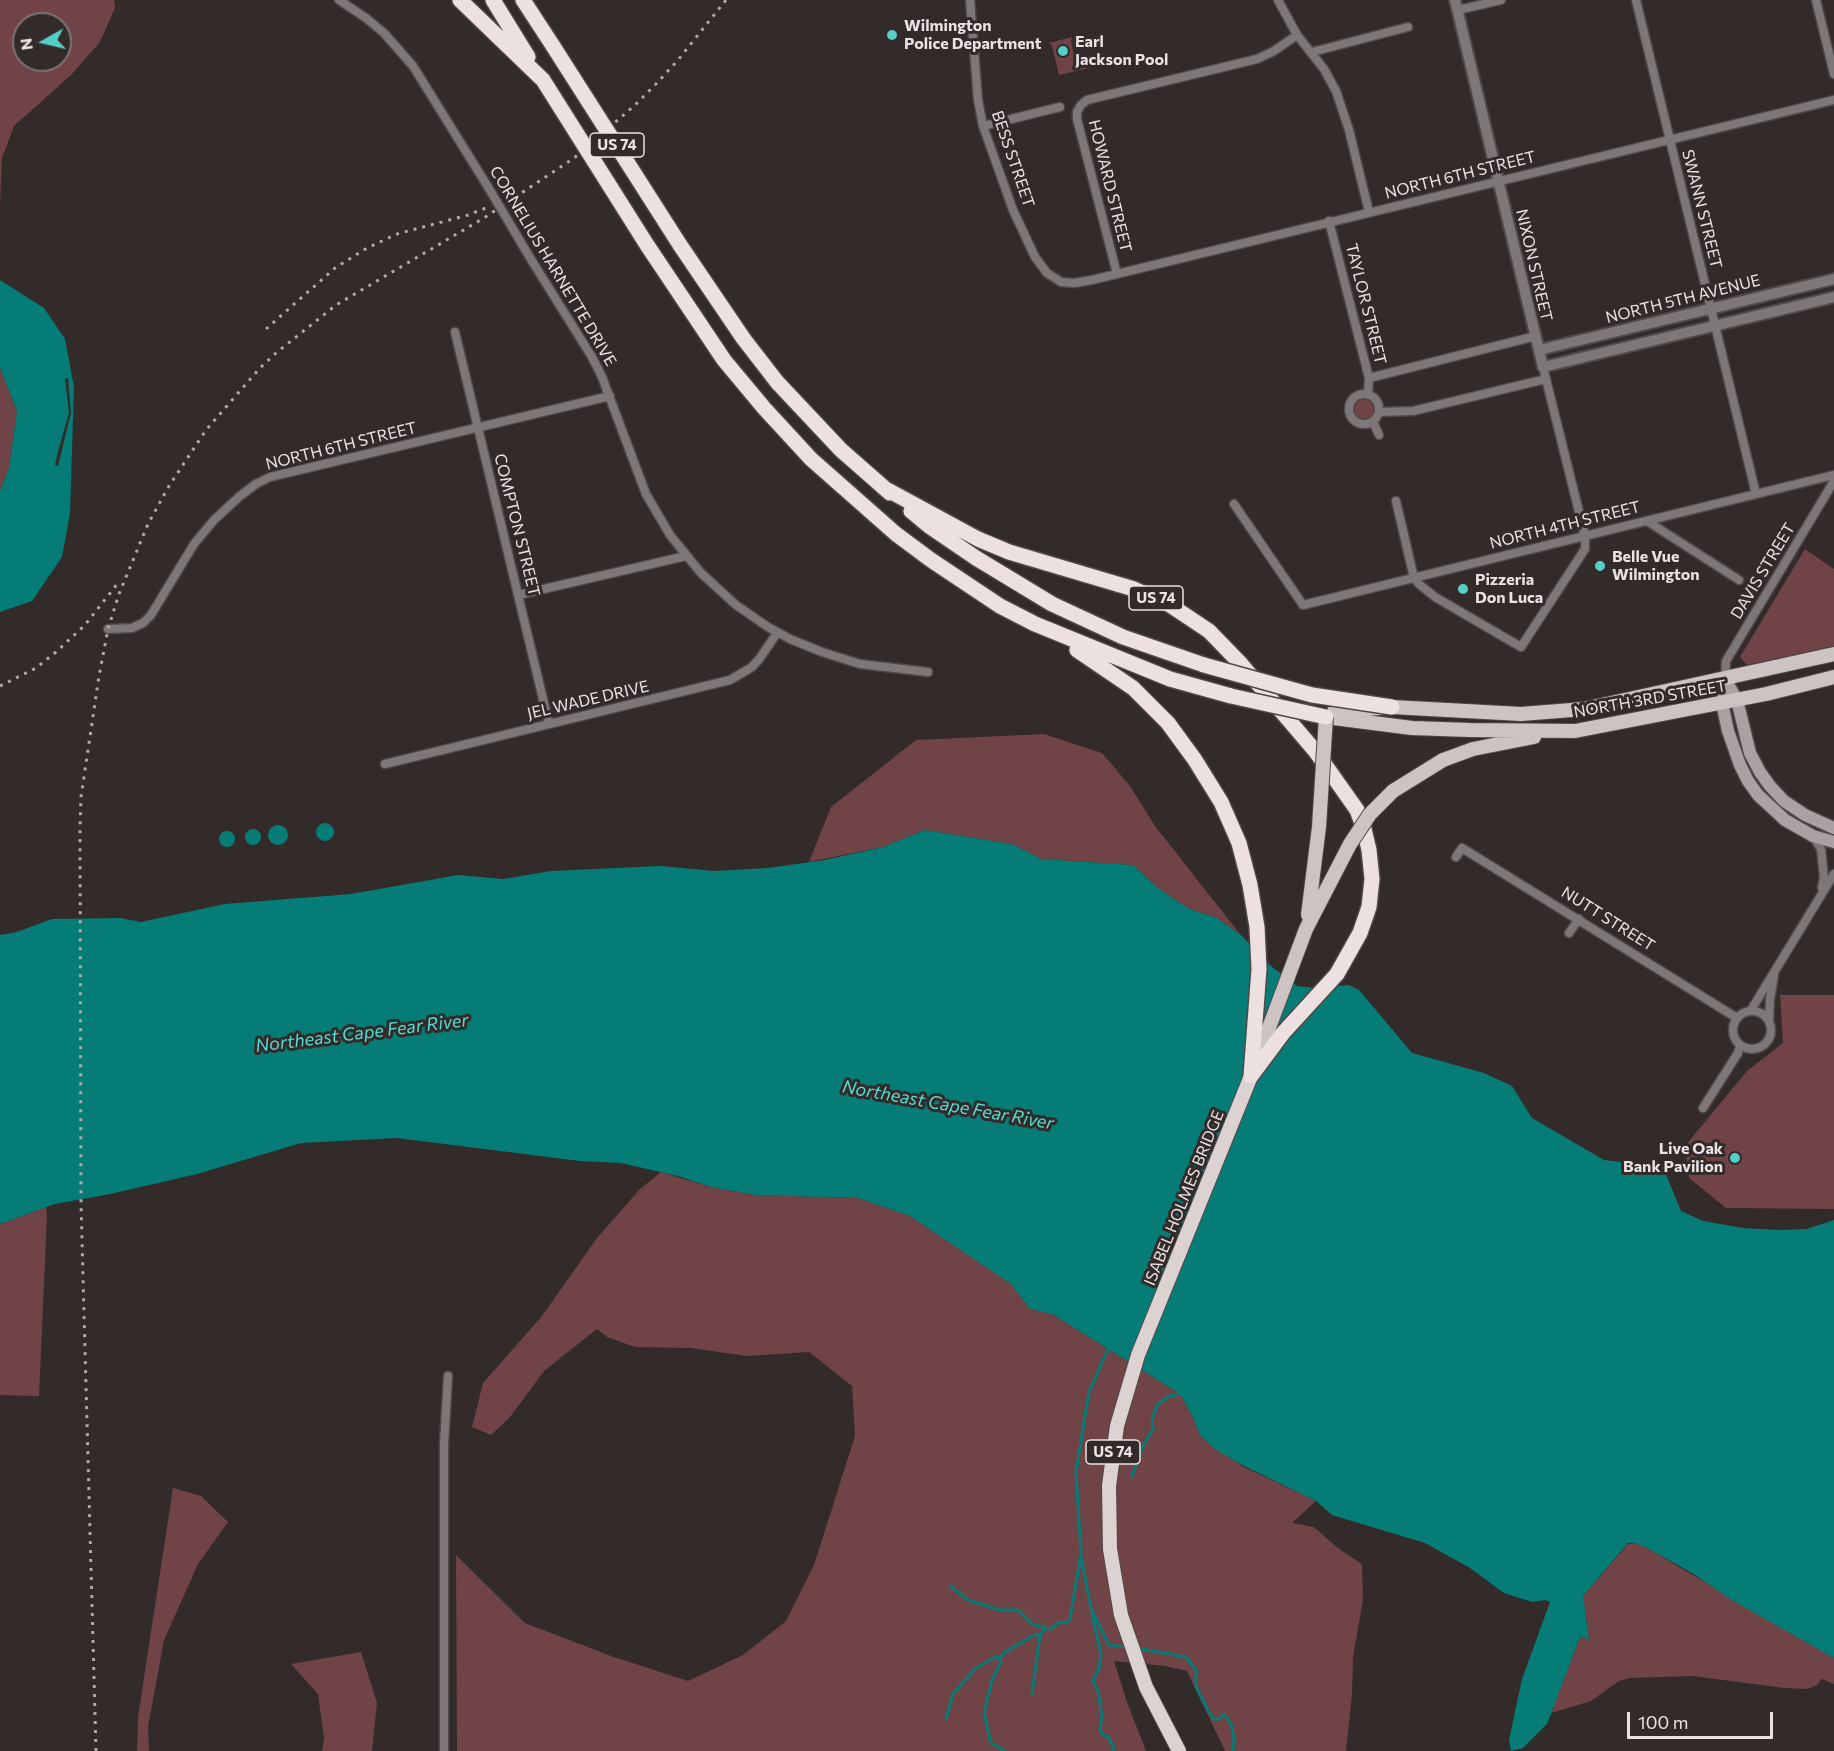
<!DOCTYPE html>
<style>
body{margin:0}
#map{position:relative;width:1834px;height:1751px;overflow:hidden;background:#332a2a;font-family:Commissioner,sans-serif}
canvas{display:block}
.north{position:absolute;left:12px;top:12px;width:60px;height:60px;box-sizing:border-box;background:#332a2a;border:2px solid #7c7474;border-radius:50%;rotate:262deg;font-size:16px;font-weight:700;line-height:24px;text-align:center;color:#eae3e4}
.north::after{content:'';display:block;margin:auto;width:21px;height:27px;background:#55cec5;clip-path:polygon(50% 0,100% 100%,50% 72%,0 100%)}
.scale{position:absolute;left:1627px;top:1712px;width:146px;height:27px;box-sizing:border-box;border:3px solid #eae3e4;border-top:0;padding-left:8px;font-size:18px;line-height:21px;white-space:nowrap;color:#eae3e4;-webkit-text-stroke:4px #332a2a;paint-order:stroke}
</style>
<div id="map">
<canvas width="1834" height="1751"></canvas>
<div class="north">N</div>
<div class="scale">100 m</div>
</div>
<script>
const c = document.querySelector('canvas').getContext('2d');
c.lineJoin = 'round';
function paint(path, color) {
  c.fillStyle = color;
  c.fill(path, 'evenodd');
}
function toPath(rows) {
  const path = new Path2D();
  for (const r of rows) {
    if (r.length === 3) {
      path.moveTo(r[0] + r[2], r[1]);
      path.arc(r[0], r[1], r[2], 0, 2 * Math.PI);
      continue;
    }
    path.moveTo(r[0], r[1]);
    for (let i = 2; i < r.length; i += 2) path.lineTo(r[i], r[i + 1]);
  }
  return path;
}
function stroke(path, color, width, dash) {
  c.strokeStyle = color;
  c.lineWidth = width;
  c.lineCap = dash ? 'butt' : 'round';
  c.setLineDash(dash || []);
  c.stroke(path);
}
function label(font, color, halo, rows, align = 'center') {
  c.font = font + ' Commissioner,sans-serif';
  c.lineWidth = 6;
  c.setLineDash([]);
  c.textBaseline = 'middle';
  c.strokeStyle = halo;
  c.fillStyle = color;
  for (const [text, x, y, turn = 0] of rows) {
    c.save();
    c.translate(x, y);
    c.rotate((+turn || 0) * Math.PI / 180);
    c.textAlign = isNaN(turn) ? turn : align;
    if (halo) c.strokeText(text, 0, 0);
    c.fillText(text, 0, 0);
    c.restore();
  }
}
paint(toPath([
 [0,0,114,0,115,8,100,42,71,75,14,126,2,158,0,205],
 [24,24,60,24,60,60,24,60],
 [1072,37,1071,41,1075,59,1086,57,1089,68,1059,75,1052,46,1049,43],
 [0,368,17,411,9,468,0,491],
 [1364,409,10],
 [1805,549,1834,569,1834,646,1747,665,1740,657],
 [1044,734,1102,753,1130,786,1155,826,1240,934,1215,917,1192,910,1177,901,1158,888,1133,865,1041,859,1012,844,925,830,883,847,809,862,831,807,916,740],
 [1780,995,1834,995,1834,1209,1726,1208,1689,1178,1685,1146,1747,1071,1783,1043],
 [661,1172,711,1187,755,1195,858,1198,910,1216,1012,1284,1030,1309,1052,1314,1180,1394,1193,1417,1200,1435,1242,1466,1316,1501,1292,1523,1314,1527,1339,1549,1362,1564,1363,1600,1353,1657,1352,1694,1346,1751,1225,1751,1187,1671,1165,1666,1114,1661,1127,1702,1146,1751,457,1751,456,1555,525,1623,611,1656,688,1681,743,1655,786,1621,814,1565,855,1436,852,1386,809,1352,747,1356,691,1348,635,1347,607,1337,597,1329,544,1371,510,1417,491,1435,472,1427,483,1383,542,1316,597,1238,640,1189],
 [46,1207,47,1216,39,1396,0,1395,0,1224],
 [173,1488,201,1496,228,1522,198,1564,164,1640,148,1727,149,1751,137,1751,138,1717],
 [1628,1544,1638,1544,1647,1548,1834,1658,1834,1684,1822,1679,1817,1685,1808,1689,1784,1688,1693,1676,1630,1678,1619,1681,1591,1701,1551,1713,1580,1637,1589,1638,1583,1596],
 [361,1652,377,1703,372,1751,322,1751,324,1738,318,1694,291,1664]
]), '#704346');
paint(toPath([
 [0,280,44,308,65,339,74,387,70,513,62,557,32,601,0,612,0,491,9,468,17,411,0,368],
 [325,832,9],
 [278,835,10],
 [253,837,8],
 [925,830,1012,844,1041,859,1133,865,1158,888,1177,901,1192,910,1215,917,1240,934,1271,966,1297,986,1316,988,1349,985,1359,990,1412,1053,1484,1073,1512,1086,1532,1118,1604,1160,1663,1167,1681,1211,1703,1221,1743,1228,1780,1230,1807,1229,1834,1220,1834,1658,1730,1599,1692,1573,1647,1548,1638,1544,1628,1543,1583,1596,1589,1639,1580,1637,1547,1724,1523,1748,1511,1751,1509,1740,1522,1679,1550,1602,1545,1600,1532,1602,1504,1593,1470,1568,1425,1543,1332,1515,1316,1501,1242,1465,1215,1449,1200,1435,1193,1417,1180,1394,1052,1314,1030,1309,1011,1284,910,1216,858,1198,755,1195,711,1187,678,1176,621,1163,580,1161,397,1138,301,1143,197,1174,110,1194,55,1204,0,1224,0,935,17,932,52,919,120,918,141,922,225,904,351,894,458,875,503,879,551,871,660,866,714,871,768,868,825,860,883,847],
 [227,839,8]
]), '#067c76');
paint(toPath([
 [68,378,71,413,58,466,55,465,58,451,69,413,65,379]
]), '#332a2a');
stroke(toPath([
 [1132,1476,1143,1446,1153,1429,1152,1420,1157,1405,1169,1396,1180,1394],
 [1081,1556,1091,1609],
 [950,1586,968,1600,1000,1610,1018,1610,1032,1624,1046,1628,1051,1629,1059,1622,1066,1623,1070,1619,1081,1554,1076,1472,1089,1392,1109,1347],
 [1091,1609,1109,1645,1127,1647],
 [1092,1615,1101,1653,1099,1669,1093,1681,1098,1691,1102,1717,1100,1729,1102,1734,1108,1737,1114,1748,1113,1751],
 [1136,1648,1186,1657,1196,1670,1196,1687,1209,1712,1214,1719,1219,1719,1224,1714,1231,1724,1234,1737,1233,1751],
 [1000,1658,1001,1662,992,1680,984,1713,991,1743,1005,1751],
 [1032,1694,1040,1635,1046,1628],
 [946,1719,953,1694,976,1668,995,1657,1000,1658,1005,1652,1036,1634,1040,1635]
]), '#067c76', 3);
const minor = toPath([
 [339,0,366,18,384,33,413,66,488,187],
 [970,0,978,100,983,126,1013,210,1035,257,1047,273,1061,282,1074,283,1092,280,1834,100],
 [1278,0,1297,35,1324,69,1336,91,1349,130,1369,212],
 [1636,0,1756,494],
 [1816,0,1834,74],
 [1458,10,1501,0],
 [1312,52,1408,27],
 [983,126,1060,107],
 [1329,221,1369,378,1368,395],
 [532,261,592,357,602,377,646,494,670,535,701,573,736,605,768,627,790,639,822,652,860,664,928,672],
 [1117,274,1077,119,1077,112,1081,105,1087,100,1257,59,1274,51,1297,35],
 [455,332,549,724],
 [1369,378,1536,336],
 [1364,409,15],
 [1379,412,1413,411,1546,379],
 [1373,422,1379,435],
 [1396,501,1414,578,1419,584,1435,597,1521,647,1585,549,1585,536,1543,367],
 [1234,504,1303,605,1834,475],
 [1647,521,1739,580],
 [518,595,686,556],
 [108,629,132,628,143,623,151,615,194,544,214,520,240,496,256,484,270,477,610,396],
 [1725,679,1726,661,1834,481],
 [385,764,730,680,752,667,760,658,777,633],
 [1813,836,1821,849,1824,878,1822,887],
 [1456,857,1462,848,1737,1018],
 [1569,933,1579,919],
 [1751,1010,1834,874],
 [1752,1030,19],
 [1769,1020,1770,999,1774,975],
 [1703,1108,1738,1053,1740,1046],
 [444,1751,444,1444,448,1376]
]);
const tertiary = toPath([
 [1455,0,1543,367,1834,297],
 [1539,350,1834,279]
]);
const secondary = toPath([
 [1725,679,1722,703,1728,731,1740,765,1748,781,1758,795,1785,820,1813,836,1834,842],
 [1725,679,1737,700,1750,753,1760,772,1770,786,1784,801,1805,815,1834,828]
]);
const primary = toPath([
 [1326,717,1336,711,1392,707,1521,714,1584,709,1834,654],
 [1326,717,1412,728,1470,730,1575,731,1766,694,1834,677],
 [1443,760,1473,749,1534,737],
 [1255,1065,1306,929]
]);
const trunk = toPath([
 [1179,1751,1146,1687,1121,1615,1110,1549,1109,1486,1117,1426,1138,1355,1251,1076]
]);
const motorway = toPath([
 [460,0,543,80],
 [493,0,528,57],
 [523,0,553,46],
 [647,245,724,360,764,408,811,459,896,534,931,560,1000,606,1035,624,1170,679,1231,696],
 [680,245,743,338,777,382,841,450,890,493],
 [884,488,978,539,1009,552,1134,589,1170,605,1209,631,1241,664,1316,752,1357,810,1364,829,1369,850,1372,879,1369,907,1360,933,1337,974,1283,1033,1251,1076],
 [911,511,929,526,976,558,1052,604,1123,637,1204,665],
 [1077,650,1133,688,1168,723,1195,760,1221,802,1239,843,1250,885,1257,927,1259,969,1251,1076]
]);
stroke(minor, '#504848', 11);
stroke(tertiary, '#504848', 14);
stroke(secondary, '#504848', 15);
stroke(primary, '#504848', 16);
stroke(trunk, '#504848', 16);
stroke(motorway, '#504848', 18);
stroke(minor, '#7d7778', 8);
stroke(tertiary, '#7d7778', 10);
stroke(secondary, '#aaa2a2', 12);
stroke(primary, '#cdc3c3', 14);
stroke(trunk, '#ddd2d2', 14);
stroke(motorway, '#ede0e1', 15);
stroke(toPath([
 [266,329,335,268,367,248,397,234,468,215,491,206],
 [0,686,36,668,56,652,85,625,118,583],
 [96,1751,81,1203,80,829,81,797,99,676,108,629,119,594,148,524,169,486,206,430,260,368,276,353,336,305,484,218,574,158,634,106,656,84,678,60,726,0]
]), '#b0a8a9', 3, [3, 6]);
const minorBridge = toPath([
 [488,187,532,261]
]);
const primaryBridge = toPath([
 [1308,915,1319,827,1326,717],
 [1306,929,1350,844,1370,814,1393,791,1443,760]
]);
const motorwayBridge = toPath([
 [553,46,680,245],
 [543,80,647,245],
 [1204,665,1312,695,1392,707],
 [1231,696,1326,717]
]);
stroke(minorBridge, '#504848', 11, []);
stroke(primaryBridge, '#504848', 16, []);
stroke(motorwayBridge, '#504848', 18, []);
stroke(minorBridge, '#7d7778', 8);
stroke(primaryBridge, '#cdc3c3', 14);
stroke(motorwayBridge, '#ede0e1', 15);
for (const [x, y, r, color] of [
 [892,35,6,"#55cec5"],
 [1063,51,6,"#55cec5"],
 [1600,566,6,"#55cec5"],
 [1463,589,6,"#55cec5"],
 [1735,1158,6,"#55cec5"]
]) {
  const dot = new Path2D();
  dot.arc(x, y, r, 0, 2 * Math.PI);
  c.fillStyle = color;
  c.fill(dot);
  stroke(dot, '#332a2a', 2);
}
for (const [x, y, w] of [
 [617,145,54],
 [1156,598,54],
 [1113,1452,54]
]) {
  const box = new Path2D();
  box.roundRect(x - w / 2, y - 12, w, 24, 4.5);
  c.fillStyle = '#332a2a';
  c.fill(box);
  stroke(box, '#eae3e4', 1.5);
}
label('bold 15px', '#eae3e4', null, [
 ["US 74",617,145],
 ["US 74",1156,598],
 ["US 74",1113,1452]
]);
label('bold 16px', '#eae3e4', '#332a2a', [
 ["Wilmington",904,26],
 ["Police Department",904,44],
 ["Earl",1075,42],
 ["Jackson Pool",1075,60],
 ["Belle Vue",1612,557],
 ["Wilmington",1612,575],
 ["Pizzeria",1475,580],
 ["Don Luca",1475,598],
 ["Live Oak",1723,1149,"right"],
 ["Bank Pavilion",1723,1167,"right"]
], 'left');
label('16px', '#eae3e4', '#332a2a', [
 ["BESS STREET",1013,159,71],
 ["NORTH 6TH STREET",1460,175,-14],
 ["HOWARD STREET",1110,186,76],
 ["SWANN STREET",1702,209,76],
 ["NIXON STREET",1534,265,77],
 ["CORNELIUS HARNETTE DRIVE",553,266,59],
 ["NORTH 5TH AVENUE",1683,299,-14],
 ["TAYLOR STREET",1366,304,76],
 ["NORTH 6TH STREET",341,446,-14],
 ["COMPTON STREET",517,525,76],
 ["NORTH 4TH STREET",1565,525,-14],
 ["DAVIS STREET",1763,571,-59],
 ["NORTH 3RD STREET",1650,699,-10],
 ["JEL WADE DRIVE",588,700,-13],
 ["NUTT STREET",1608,919,32],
 ["ISABEL HOLMES BRIDGE",1184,1198,-68]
]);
label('italic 18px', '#51ded4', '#332a2a', [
 ["Northeast Cape Fear River",362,1033,-7],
 ["Northeast Cape Fear River",948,1105,10]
]);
</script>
